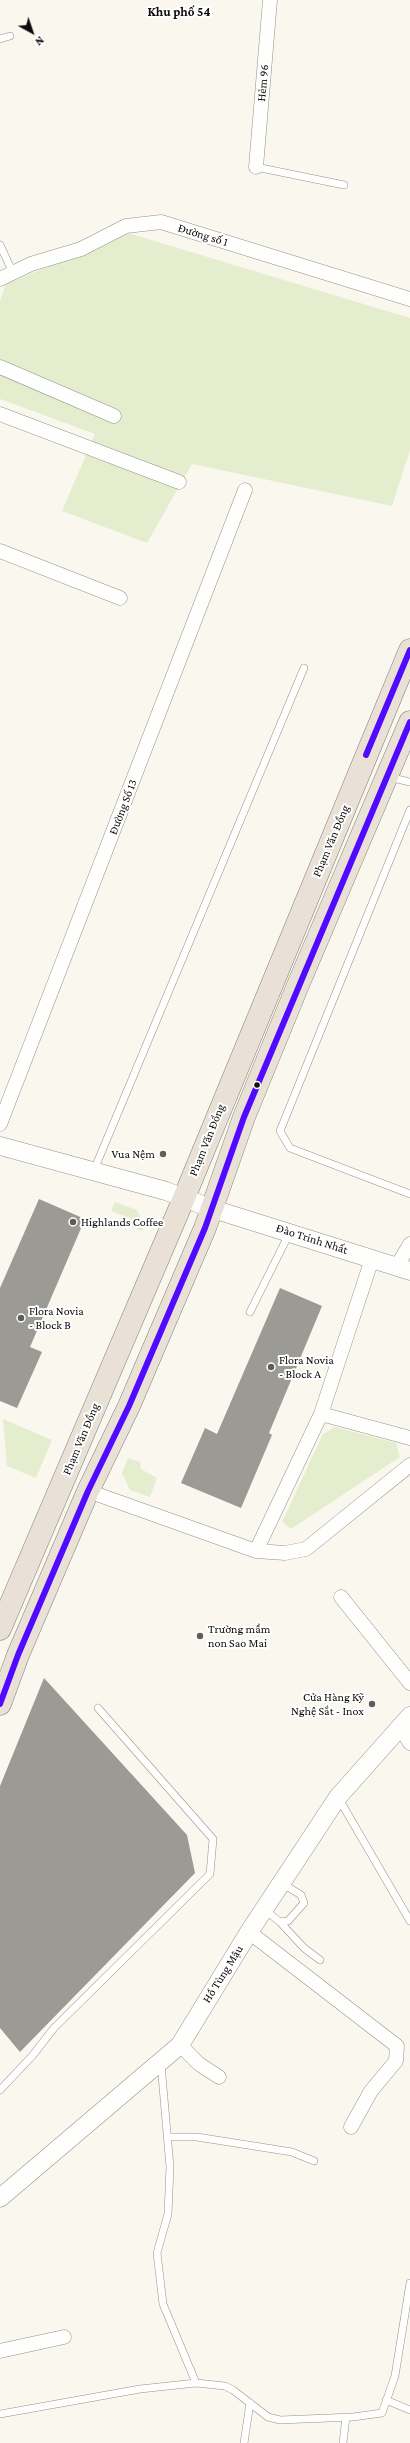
<!DOCTYPE html>
<meta charset="utf-8">
<style>
body{margin:0}
#map{position:relative;width:410px;height:2443px;overflow:hidden;background:#faf7ef;font-family:"Crimson Pro",serif}
canvas{display:block}
.north{position:absolute;left:12px;top:12px;width:40px;height:40px;-webkit-text-stroke:3px #fff;paint-order:stroke;rotate:140deg;font-size:11px;font-weight:700;line-height:16px;text-align:center;color:#0b0b0b}
.north::after{content:'';display:block;margin:auto;width:14px;height:18px;background:#0b0b0b;clip-path:polygon(50% 0,100% 100%,50% 72%,0 100%)}
</style>
<div id="map">
<canvas width="410" height="2443"></canvas>
<div class="north">N</div>
</div>
<script>
const c = document.querySelector('canvas').getContext('2d');
c.lineJoin = 'round';
function paint(path, color) {
  c.fillStyle = color;
  c.fill(path, 'evenodd');
}
function toPath(rows) {
  const path = new Path2D();
  for (const r of rows) {
    path.moveTo(r[0], r[1]);
    for (let i = 2; i < r.length; i += 2) path.lineTo(r[i], r[i + 1]);
  }
  return path;
}
function stroke(path, color, width, dash) {
  c.strokeStyle = color;
  c.lineWidth = width;
  c.lineCap = dash ? 'butt' : 'round';
  c.setLineDash(dash || []);
  c.stroke(path);
}
function label(font, color, halo, rows, align = 'center') {
  c.font = font + ' "Crimson Pro",serif';
  c.lineWidth = 4;
  c.setLineDash([]);
  c.textBaseline = 'middle';
  c.strokeStyle = halo;
  c.fillStyle = color;
  for (const [text, x, y, turn = 0] of rows) {
    c.save();
    c.translate(x, y);
    c.rotate((+turn || 0) * Math.PI / 180);
    c.textAlign = isNaN(turn) ? turn : align;
    if (halo) c.strokeText(text, 0, 0);
    c.fillText(text, 0, 0);
    c.restore();
  }
}
paint(toPath([
 [128,233,410,318,410,450,392,506,192,464,147,543,62,511,95,434,0,399,0,301,6,284],
 [115,1202,137,1210,144,1225,142,1231,131,1227,132,1223,129,1218,111,1211],
 [3,1419,52,1440,36,1478,7,1466],
 [335,1427,396,1443,400,1457,291,1529,282,1522,323,1434],
 [128,1458,140,1462,141,1469,157,1478,150,1497,130,1490,122,1473]
]), '#e4eecf');
paint(toPath([
 [39,1199,85,1219,30,1347,42,1352,17,1408,0,1401,0,1288],
 [280,1288,322,1306,269,1433,272,1435,241,1508,181,1483,205,1428,217,1434],
 [44,1678,187,1835,195,1873,20,2052,0,2028,0,1786]
]), '#9c9a95');
const service = toPath([
 [0,39,10,36],
 [256,167,344,185],
 [0,245,13,273],
 [389,777,410,782],
 [410,810,280,1131,290,1148,410,1194],
 [94,1170,304,668],
 [250,1312,289,1234],
 [339,1799,410,1921],
 [265,1910,280,1922,288,1921,304,1903,301,1895,283,1884],
 [280,1922,304,1948,320,1960],
 [161,2064,170,2167,168,2214,157,2253,163,2304,196,2383],
 [0,2090,33,2055,54,2028,210,1874,213,1839,98,1708],
 [168,2137,197,2137,292,2152,314,2161],
 [386,2400,410,2410],
 [0,2414,140,2389,196,2383,225,2386,233,2390,268,2417,280,2420,353,2417,382,2413,395,2376,410,2283],
 [244,2443,250,2403],
 [343,2443,346,2417]
]);
const minor = toPath([
 [256,167,270,0],
 [0,279,31,264,81,249,126,226,161,222,410,299],
 [0,367,114,416],
 [0,414,179,482],
 [0,551,120,598],
 [0,1124,245,490],
 [397,1266,410,1244],
 [321,1414,410,1438],
 [88,1491,256,1551,285,1553,306,1549,410,1465],
 [256,1551,321,1414,372,1259],
 [341,1597,410,1683],
 [400,1727,410,1743],
 [249,1932,397,2046,396,2061,371,2091,351,2127],
 [180,2045,199,2064,219,2077],
 [0,2351,64,2337]
]);
const tertiary = toPath([
 [0,1146,166,1191,213,1209,410,1271],
 [0,2198,180,2045,249,1932,338,1797,410,1716]
]);
const trunk = toPath([
 [0,1629,184,1198,410,650],
 [0,1704,18,1655,88,1491,129,1406,205,1228,244,1117,298,985,410,722]
]);
stroke(service, '#93918e', 8);
stroke(minor, '#93918e', 15);
stroke(tertiary, '#93918e', 19);
stroke(trunk, '#807f7b', 23);
stroke(service, '#fefefd', 7);
stroke(minor, '#fefefd', 14);
stroke(tertiary, '#fefefd', 18);
stroke(trunk, '#eae1d6', 22);
stroke(toPath([
 [366,755,410,650],
 [0,1704,18,1655,88,1491,129,1406,205,1228,244,1117,410,722]
]), '#4f0aff', 6);
for (const [x, y, r, color] of [
 [257,1085,3.5,"#0b0b0b"],
 [163,1154,4,"#5f5e5b"],
 [73,1222,4,"#5f5e5b"],
 [21,1318,4,"#5f5e5b"],
 [271,1367,4,"#5f5e5b"],
 [200,1636,4,"#5f5e5b"],
 [372,1704,4,"#5f5e5b"]
]) {
  const dot = new Path2D();
  dot.arc(x, y, r, 0, 2 * Math.PI);
  c.fillStyle = color;
  c.fill(dot);
  stroke(dot, '#fff', 1.5);
}
label('12px', '#0b0b0b', '#fff', [
 ["Hẻm 96",263,83,-85],
 ["Đường số 1",203,235,17],
 ["Đường Số 13",123,807,-69],
 ["Phạm Văn Đồng",331,841,-67],
 ["Phạm Văn Đồng",207,1140,-68],
 ["Đào Trinh Nhất",312,1239,18],
 ["Phạm Văn Đồng",81,1439,-67],
 ["Hồ Tùng Mậu",223,1974,-58]
]);
label('12px', '#0b0b0b', '#fff', [
 ["Vua Nệm",155,1154,"right"],
 ["Highlands Coffee",81,1222],
 ["Flora Novia",29,1311],
 ["- Block B",29,1325],
 ["Flora Novia",279,1360],
 ["- Block A",279,1374],
 ["Trường mầm",208,1629],
 ["non Sao Mai",208,1643],
 ["Cửa Hàng Kỹ",364,1697,"right"],
 ["Nghệ Sắt - Inox",364,1711,"right"]
], 'left');
label('bold 13px', '#0b0b0b', '#fff', [
 ["Khu phố 54",179,12]
]);
</script>
